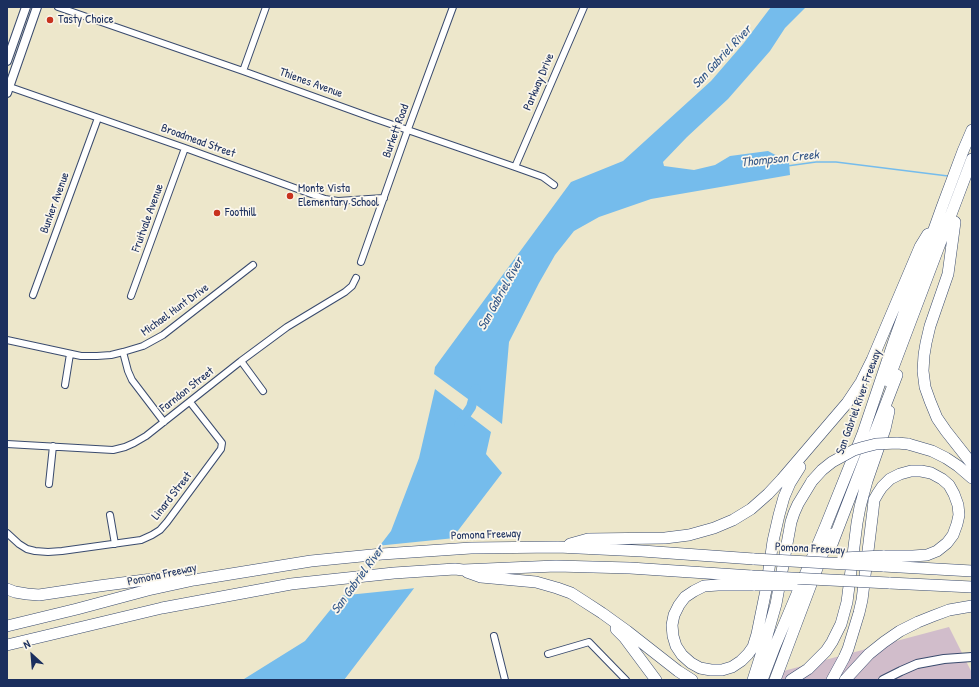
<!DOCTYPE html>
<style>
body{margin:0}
#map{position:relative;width:979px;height:687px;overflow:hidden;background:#ede7cb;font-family:"Patrick Hand",sans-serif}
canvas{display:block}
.frame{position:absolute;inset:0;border:8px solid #1b2f5e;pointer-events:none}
.north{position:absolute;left:12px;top:635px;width:40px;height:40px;-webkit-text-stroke:3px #fbf7ec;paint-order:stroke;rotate:334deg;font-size:11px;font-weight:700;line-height:16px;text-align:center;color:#1b2f5e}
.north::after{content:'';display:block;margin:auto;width:14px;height:18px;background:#1b2f5e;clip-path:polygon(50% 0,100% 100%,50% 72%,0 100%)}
</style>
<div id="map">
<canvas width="979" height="687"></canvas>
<div class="frame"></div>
<div class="north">N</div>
</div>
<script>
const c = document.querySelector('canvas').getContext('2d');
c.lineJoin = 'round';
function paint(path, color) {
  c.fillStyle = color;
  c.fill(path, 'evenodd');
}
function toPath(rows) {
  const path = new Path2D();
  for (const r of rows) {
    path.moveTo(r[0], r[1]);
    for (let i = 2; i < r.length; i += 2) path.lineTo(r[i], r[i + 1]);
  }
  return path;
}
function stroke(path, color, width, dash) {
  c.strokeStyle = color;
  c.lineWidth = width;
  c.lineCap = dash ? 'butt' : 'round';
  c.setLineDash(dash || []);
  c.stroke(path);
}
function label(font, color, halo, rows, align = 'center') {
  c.font = font + ' "Patrick Hand",sans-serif';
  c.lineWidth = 3.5;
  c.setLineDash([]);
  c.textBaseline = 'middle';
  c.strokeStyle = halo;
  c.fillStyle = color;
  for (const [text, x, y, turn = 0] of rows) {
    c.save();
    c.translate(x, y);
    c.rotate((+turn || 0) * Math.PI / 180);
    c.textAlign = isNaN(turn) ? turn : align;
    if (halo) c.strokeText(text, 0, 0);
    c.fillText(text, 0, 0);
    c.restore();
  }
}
paint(toPath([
 [949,627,972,673,972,680,773,680,776,673]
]), '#d1bdcb');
paint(toPath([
 [771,7,806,7,785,28,770,51,728,99,687,137,663,162,664,166,694,170,715,165,730,156,768,151,789,162,790,175,651,199,599,217,574,231,555,255,539,283,509,342,502,424,434,374,435,367,571,182,623,161,711,81,743,44],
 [435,389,491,432,486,454,502,473,344,680,245,680,244,679,305,641,339,599,391,531,419,458]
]), '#75bcec');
paint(toPath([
 [455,538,416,588,338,596,376,546]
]), '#ede7cb');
stroke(toPath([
 [787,166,816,162,836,162,948,176]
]), '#75bcec', 1.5);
stroke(toPath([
 [459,425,471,407,476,389]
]), '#75bcec', 10);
const street = toPath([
 [58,7,243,71,373,118,515,167,543,177,554,185],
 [243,71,266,7],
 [7,86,185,148,325,199,338,201,384,198],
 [515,167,584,7],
 [361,262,408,129,453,7],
 [33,295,98,118],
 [131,296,185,148],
 [7,340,81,356,97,356,111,355,123,352,143,346,163,335,253,265],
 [123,352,128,371,132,380,164,422],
 [241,361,263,391],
 [65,385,70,354],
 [7,444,113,450,125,447,134,443,146,436,241,361,287,327,345,292,352,286,356,278],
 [49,484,53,446],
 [110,515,115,544],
 [7,533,19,544,27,549,35,551,48,552,62,551,141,540,152,535,160,530,167,522,221,449,222,443,190,402],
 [494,636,505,680],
 [548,654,589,642,626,680]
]);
const secondary = toPath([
 [7,61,26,7],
 [7,93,37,7],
 [883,680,901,671,917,664,944,659,972,657]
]);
const highway = toPath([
 [955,222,948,274,930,326,926,343,924,355,923,371,925,387,930,401,937,418,946,431,972,464],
 [888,381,972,159],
 [908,444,932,451,946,458,958,466,972,478],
 [570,544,588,539,665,538,689,535,714,528,733,520,751,509,768,494,782,479,847,403,861,382,872,360,920,247,928,234],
 [832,544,897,375],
 [883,566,972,571],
 [467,572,481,577,536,582,557,588,571,593,585,602,602,613,627,631,678,671,692,680],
 [889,583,972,587],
 [755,585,718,585,704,586,694,591,685,597,679,605,674,615,672,625,673,636,676,646,682,655,691,663,700,668,711,670,722,670,732,667,741,661,748,654,753,647,757,634,766,590,773,541,779,515,784,497,790,483,800,467],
 [7,589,15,592,27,594,39,595,99,586,160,578,181,579],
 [7,626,77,609,148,590,194,580,311,561,382,554,471,548,558,547,642,551,754,559],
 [616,629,624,637,656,680],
 [7,645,162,608,291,584,394,573,455,569,463,570,556,566,630,568,752,576],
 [753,680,767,636,776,604,791,522,794,513,798,504,812,481],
 [762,680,775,646,826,525,863,433,894,341,942,207,963,151,972,130],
 [775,680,830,534],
 [791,680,808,669,826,651,832,642,841,624,847,602,857,523,860,507,867,481,885,429,889,411],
 [832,680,844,658,848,649,859,613,862,600,873,510,874,500,878,493,882,487,890,479,900,474,911,471,921,471,931,473,942,479,949,485,954,494,958,505,959,515,957,524,953,535,947,543,937,551,927,555,913,556,883,556],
 [845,680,869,654,884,642,900,631,918,622,933,616,949,610,972,606]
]);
stroke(street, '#3a4b6e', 8);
stroke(secondary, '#3a4b6e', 10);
stroke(highway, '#3a4b6e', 12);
stroke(street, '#fff', 6);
stroke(secondary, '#fff', 8);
stroke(highway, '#fff', 11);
const highwayBridge = toPath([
 [812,481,822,470,832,462,854,450,864,447,876,444,897,443,908,444],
 [843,558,883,556],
 [754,559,883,566],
 [752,576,889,583],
 [755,585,792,585]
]);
stroke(highwayBridge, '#3a4b6e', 12, []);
stroke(highwayBridge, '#fff', 11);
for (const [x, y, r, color] of [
 [50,20,4,"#c8321e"],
 [290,196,4,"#c8321e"],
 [217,213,4,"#c8321e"]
]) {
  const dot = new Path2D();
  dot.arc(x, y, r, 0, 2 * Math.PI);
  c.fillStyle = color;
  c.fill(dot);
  stroke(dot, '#fbf7ec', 1.5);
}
label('12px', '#1b2f5e', '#fbf7ec', [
 ["Tasty Choice",58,20],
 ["Monte Vista",298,189],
 ["Elementary School",298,203],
 ["Foothill",225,213]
], 'left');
label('12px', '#1b2f5e', '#fbf7ec', [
 ["Parkway Drive",539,82,-67],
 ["Thienes Avenue",311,83,20],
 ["Burkett Road",396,131,-70],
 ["Broadmead Street",198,141,20],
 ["Bunker Avenue",55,203,-70],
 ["Fruitvale Avenue",148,218,-70],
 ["Michael Hunt Drive",175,310,-36],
 ["Farndon Street",187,390,-38],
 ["San Gabriel River Freeway",859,402,-70],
 ["Linard Street",172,496,-52],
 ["Pomona Freeway",486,535,-2],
 ["Pomona Freeway",810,549,3],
 ["Pomona Freeway",162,575,-12]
]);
label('italic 13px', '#365989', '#fbf7ec', [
 ["San Gabriel River",722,57,-47],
 ["Thompson Creek",780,159,-6],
 ["San Gabriel River",501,294,-61],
 ["San Gabriel River",358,580,-54]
]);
</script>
